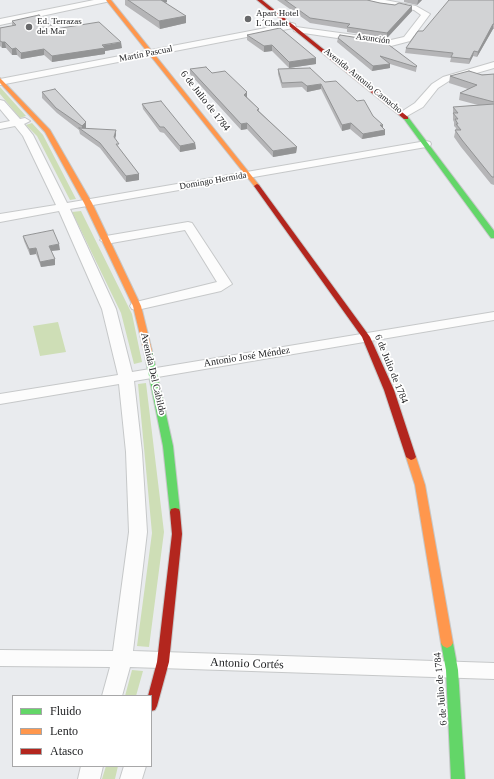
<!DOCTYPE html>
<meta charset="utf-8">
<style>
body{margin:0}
#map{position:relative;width:494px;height:779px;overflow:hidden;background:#e9ebee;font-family:Georgia,serif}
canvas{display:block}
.legend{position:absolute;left:12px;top:695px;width:140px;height:72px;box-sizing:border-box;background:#fff;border:1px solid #a7a7a8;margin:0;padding:5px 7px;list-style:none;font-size:12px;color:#222325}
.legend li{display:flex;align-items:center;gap:8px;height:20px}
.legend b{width:20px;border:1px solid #a7a7a8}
</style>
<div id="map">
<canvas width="494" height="779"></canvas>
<ul class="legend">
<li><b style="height:5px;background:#63d668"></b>Fluido</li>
<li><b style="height:5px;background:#ff974d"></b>Lento</li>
<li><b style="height:5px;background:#b3261e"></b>Atasco</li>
</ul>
</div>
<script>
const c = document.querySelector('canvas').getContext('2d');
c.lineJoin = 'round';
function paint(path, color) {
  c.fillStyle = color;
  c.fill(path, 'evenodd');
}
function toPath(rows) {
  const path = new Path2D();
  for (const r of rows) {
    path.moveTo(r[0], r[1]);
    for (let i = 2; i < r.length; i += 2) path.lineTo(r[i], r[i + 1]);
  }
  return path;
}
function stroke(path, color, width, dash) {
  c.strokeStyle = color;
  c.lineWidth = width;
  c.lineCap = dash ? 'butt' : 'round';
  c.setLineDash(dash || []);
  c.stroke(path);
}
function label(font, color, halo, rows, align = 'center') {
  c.font = font + ' Georgia,serif';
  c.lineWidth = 3.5;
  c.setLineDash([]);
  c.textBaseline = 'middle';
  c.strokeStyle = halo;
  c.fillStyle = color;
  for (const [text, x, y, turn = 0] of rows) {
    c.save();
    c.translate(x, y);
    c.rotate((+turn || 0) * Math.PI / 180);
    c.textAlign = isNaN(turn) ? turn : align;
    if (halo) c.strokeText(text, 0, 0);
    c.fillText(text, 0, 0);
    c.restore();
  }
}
paint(toPath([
 [0,87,26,116,20,118,0,94],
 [32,123,43,135,76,199,70,200,37,136,26,125],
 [81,211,132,314,142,362,134,364,121,313,72,212],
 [58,322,66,352,40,356,33,326],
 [146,383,164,532,149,647,137,646,152,533,138,384],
 [132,670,143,671,136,696,125,696],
 [106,766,118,766,115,779,102,779]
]), '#cedeb6');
const street = toPath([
 [94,0,110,0,106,2,0,25,0,19,94,0],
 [367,0,385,0,416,6,430,14,410,41,391,46,297,32,294,31,293,28,0,85,0,79,292,23,295,24,296,27,391,40,404,37,421,15,414,10,371,2,367,0],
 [494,62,494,68,449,81,438,88,423,107,407,116,403,117,398,114,415,103,432,84,443,77,494,62],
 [0,100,4,101,20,119,25,118,30,121,24,124,33,135,67,203,426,141,430,142,431,144,430,146,426,147,70,209,116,309,132,372,494,312,494,320,134,381,142,452,147,532,133,651,494,663,494,679,130,667,122,696,102,696,110,667,0,666,0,650,113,651,129,532,126,452,119,384,0,404,0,394,118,375,102,309,59,211,0,222,0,214,56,205,23,136,15,126,0,129,0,123,10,121,0,109,0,100],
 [188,222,192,223,232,284,221,291,137,310,132,309,130,306,132,303,217,282,185,230,106,244,100,240,106,236,188,222],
 [81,766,103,766,100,779,78,779,81,766],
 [124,766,146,766,142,779,120,779,124,766]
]);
const fast = toPath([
 [406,116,408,117,494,231,494,238,491,238,404,119,403,118,406,116],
 [148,348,152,351,173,446,180,512,179,515,175,516,171,515,170,512,163,446,144,351,148,348],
 [447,638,451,640,453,643,458,670,465,779,451,779,446,670,441,643,443,640,447,638]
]);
const slow = toPath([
 [106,0,111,0,259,185,259,187,255,187,106,0],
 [0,78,50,130,92,203,141,306,152,351,151,353,148,354,144,351,133,306,84,203,45,132,0,83,0,78],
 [411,454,416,457,425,485,453,643,451,646,447,648,443,646,441,643,415,485,406,457,411,454]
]);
const jam = toPath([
 [257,0,262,0,408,117,408,119,404,119,257,0],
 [257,184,259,185,370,337,394,390,416,457,414,459,411,460,406,457,384,390,362,337,254,186,257,184],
 [175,508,179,509,180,512,182,534,169,662,157,706,155,710,151,711,151,696,148,696,157,662,172,534,170,512,171,509,175,508]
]);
stroke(street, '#c6c8c9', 2);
stroke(fast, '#c6c8c9', 2);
stroke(slow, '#c6c8c9', 2);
stroke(jam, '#c6c8c9', 2);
paint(street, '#fcfcfc');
paint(fast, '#63d668');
paint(slow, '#ff974d');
paint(jam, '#b3261e');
paint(toPath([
 [125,0,167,0,167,2,165,3,186,16,186,23,160,29,125,5],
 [277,0,367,0,380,3,395,5,412,6,412,11,387,38,347,32,347,29,310,23],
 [404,0,422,0,417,5,404,2],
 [494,0,494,29,493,29,477,57,473,56,469,64,450,62,451,58,405,53,406,48,428,26],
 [12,21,55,29,122,48,105,51,105,54,52,62,44,55,21,59,17,55,12,55,6,48,2,48,0,46,0,28,12,26],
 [247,35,316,64,289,68,272,51,264,52,247,40],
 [338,38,417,66,416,71,416,72,390,64,390,68,372,71,337,42],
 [190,69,212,73,247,97,259,109,259,111,297,147,296,153,273,157,247,129,241,130,190,74],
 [278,69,325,82,373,116,383,125,383,128,385,135,362,139,350,129,342,131,321,89,307,92,302,87,282,88,278,74],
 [494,74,494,185,491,184,461,147,454,137,456,128,454,126,454,122,453,120,453,107,478,105,459,100,460,93,468,89,449,83,450,76],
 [42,92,86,122,86,128,85,129,116,135,115,139,119,148,139,174,139,180,126,182,100,148,80,134,79,130,57,113,42,98],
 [142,104,195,143,196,149,180,152,164,133,160,132,143,109],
 [23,236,60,250,51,251,55,259,55,265,41,267,36,254,30,255,24,241]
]), '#b5b5b7');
paint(toPath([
 [159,0,167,0,167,2,159,6],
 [418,0,422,0,417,5,418,1],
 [412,6,412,11,387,38,387,33],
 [186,16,186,23,160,29,159,21],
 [493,24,493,29,477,57,478,52],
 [2,42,5,42,6,48,2,48],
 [121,42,122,48,105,51,105,54,52,62,52,56],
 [272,45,272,51,264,52,264,46],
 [16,48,17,55,12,55,12,49],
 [44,49,44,55,21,59,21,53],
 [474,51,473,56,469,64,470,59],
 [316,58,316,64,289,68,289,62],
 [390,64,390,68,372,71,373,66],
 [321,84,321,89,307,92,307,86],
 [247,92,247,97,244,101,244,95],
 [86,122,86,128,83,131,82,130,82,126],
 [247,123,247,129,241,130,241,124],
 [351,123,350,129,342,131,342,125],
 [380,125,383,125,383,130,385,130,385,135,362,139,363,134],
 [116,130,116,135,114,142,114,137],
 [195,143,196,149,180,152,180,146],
 [297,147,296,153,273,157,273,151],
 [139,174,139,180,126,182,126,176],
 [59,244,60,250,50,251,49,246],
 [36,248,36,254,30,255,29,249],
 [55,259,55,265,41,267,40,262]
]), '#939495');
const building = toPath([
 [128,0,161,0,186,16,159,21,128,0],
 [285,0,367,0,380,3,395,5,399,3,412,6,387,33,347,27,350,24,310,18,285,0],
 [449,0,494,0,494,24,493,24,478,52,474,51,470,59,451,57,453,53,406,48,418,31,423,31,449,0],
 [39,15,55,29,99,22,121,42,102,45,105,48,52,56,44,49,21,53,16,48,12,49,5,42,2,42,0,41,0,28,16,25,12,21,39,15],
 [280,28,316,58,289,62,272,45,264,46,247,35,280,28],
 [340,35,385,42,417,66,416,67,380,56,390,64,373,66,338,38,340,35],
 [206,67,212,73,225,71,247,92,244,95,259,109,257,110,297,147,273,151,247,123,241,124,190,69,206,67],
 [310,68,325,82,336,81,357,101,364,100,373,116,383,125,380,125,385,130,363,134,351,123,342,125,321,84,307,86,302,82,282,83,278,69,310,68],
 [469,71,482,75,494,74,494,102,460,93,477,85,450,76,469,71],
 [55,89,86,122,82,126,56,108,42,92,55,89],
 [161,101,195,143,180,146,164,127,160,127,142,104,161,101],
 [494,104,494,177,492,177,462,140,455,130,461,130,456,124,458,124,455,119,458,119,453,113,458,113,453,107,494,104],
 [79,128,116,130,114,137,119,144,116,144,139,174,126,176,100,143,79,128],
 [53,230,59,244,49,246,55,259,40,262,36,248,29,249,23,236,53,230]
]);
paint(building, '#d2d3d5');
stroke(building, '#939495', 1);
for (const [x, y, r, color] of [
 [248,19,4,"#68696b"],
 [29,27,4,"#68696b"]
]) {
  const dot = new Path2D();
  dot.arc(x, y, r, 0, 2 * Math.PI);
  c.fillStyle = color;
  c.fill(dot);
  stroke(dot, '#fff', 1.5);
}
label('9px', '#222325', '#fff', [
 ["Apart Hotel",256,14],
 ["L´Chalet",256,24],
 ["Ed. Terrazas",37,22],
 ["del Mar",37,32]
], 'left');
label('9px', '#222325', '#fff', [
 ["Asunción",373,39,8],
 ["Martín Pascual",146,54,-11],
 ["Avenida Antonio Camacho",363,81,39],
 ["Domingo Hermida",213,181,-10]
]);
label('10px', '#222325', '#fff', [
 ["6 de Julio de 1784",205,101,52],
 ["Antonio José Méndez",247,357,-9],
 ["6 de Julio de 1784",391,369,68],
 ["Avenida Del Cabildo",153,374,77],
 ["6 de Julio de 1784",441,689,-95]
]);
label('12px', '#222325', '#fff', [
 ["Antonio Cortés",247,664,2]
]);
</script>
